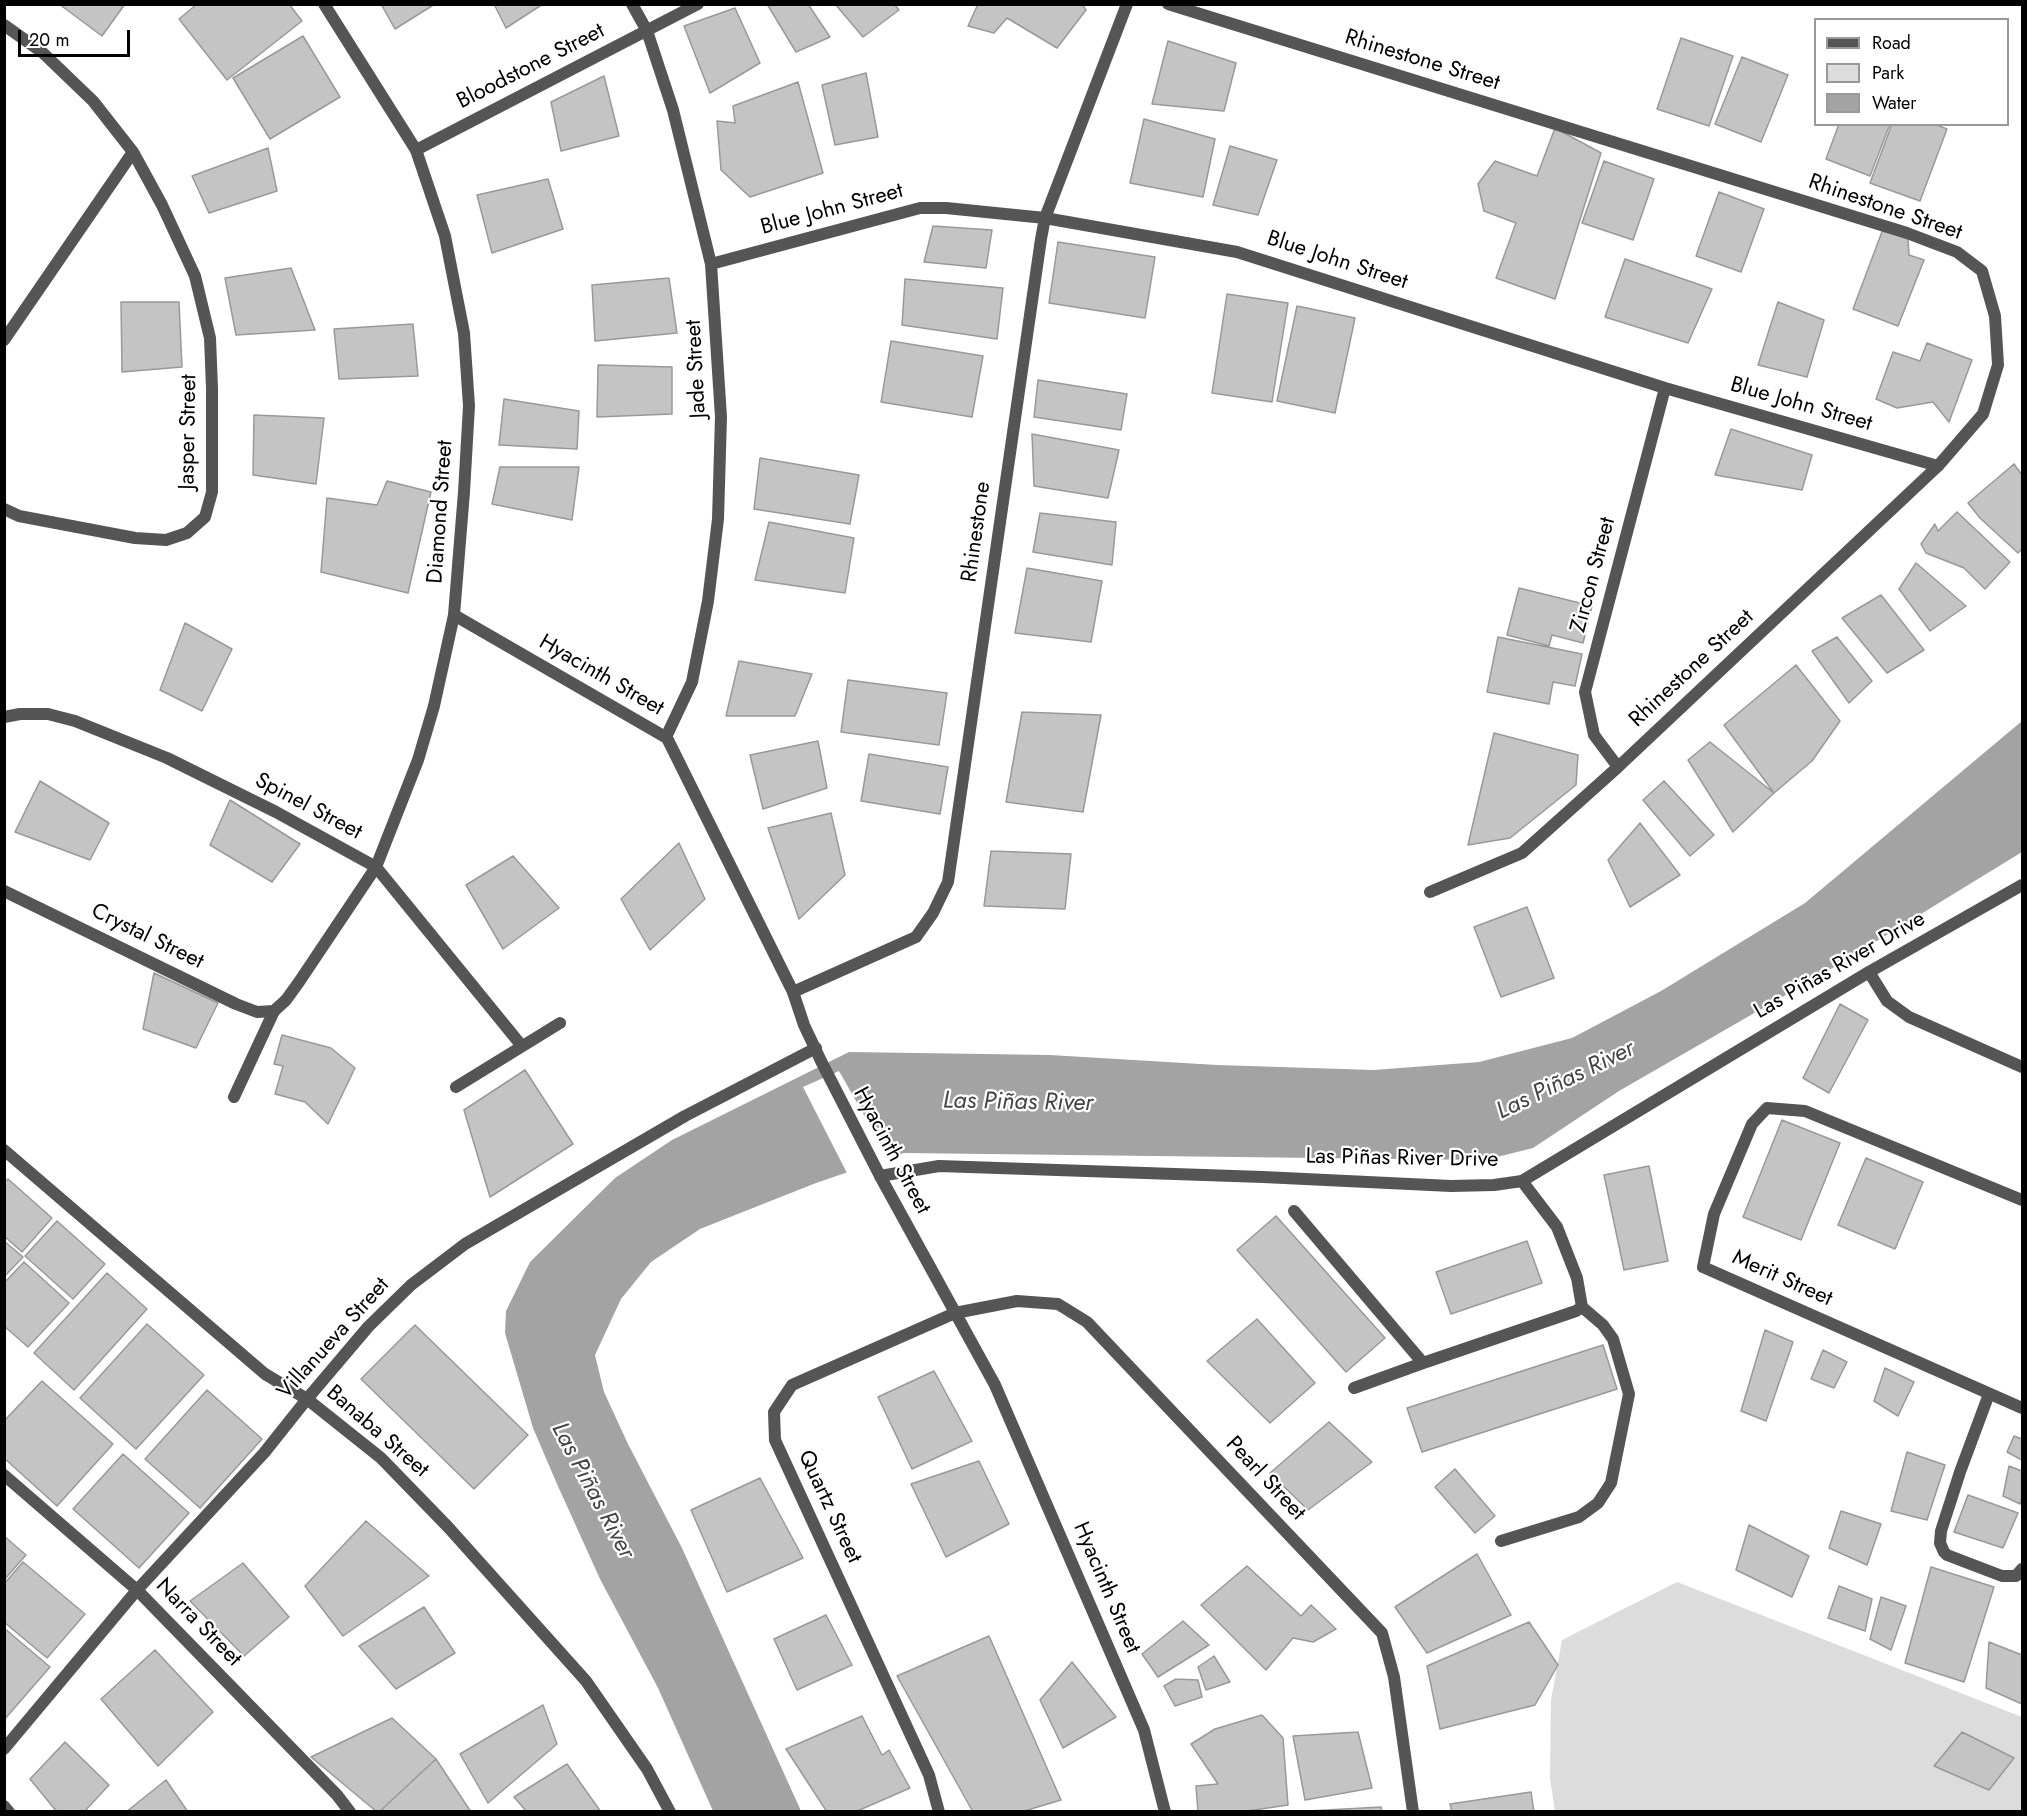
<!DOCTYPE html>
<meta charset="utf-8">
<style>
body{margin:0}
#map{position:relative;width:2027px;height:1816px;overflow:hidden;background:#fff;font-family:Jost,sans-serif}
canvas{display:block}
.frame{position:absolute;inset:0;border:6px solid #000;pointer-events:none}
.legend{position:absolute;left:1814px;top:18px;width:195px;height:108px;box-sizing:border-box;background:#fff;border:2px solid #999;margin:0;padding:8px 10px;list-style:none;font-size:18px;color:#000}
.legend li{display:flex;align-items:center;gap:12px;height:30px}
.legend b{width:30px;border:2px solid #999}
.scale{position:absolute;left:18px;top:30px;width:112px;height:27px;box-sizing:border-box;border:3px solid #000;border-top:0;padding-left:8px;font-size:18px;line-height:21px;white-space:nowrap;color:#000;-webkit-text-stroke:4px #fff;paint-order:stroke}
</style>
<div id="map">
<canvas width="2027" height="1816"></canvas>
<div class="frame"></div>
<ul class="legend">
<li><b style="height:8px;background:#555"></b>Road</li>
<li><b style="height:16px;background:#dcdcdc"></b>Park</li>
<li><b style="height:16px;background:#a3a3a3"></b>Water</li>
</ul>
<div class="scale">20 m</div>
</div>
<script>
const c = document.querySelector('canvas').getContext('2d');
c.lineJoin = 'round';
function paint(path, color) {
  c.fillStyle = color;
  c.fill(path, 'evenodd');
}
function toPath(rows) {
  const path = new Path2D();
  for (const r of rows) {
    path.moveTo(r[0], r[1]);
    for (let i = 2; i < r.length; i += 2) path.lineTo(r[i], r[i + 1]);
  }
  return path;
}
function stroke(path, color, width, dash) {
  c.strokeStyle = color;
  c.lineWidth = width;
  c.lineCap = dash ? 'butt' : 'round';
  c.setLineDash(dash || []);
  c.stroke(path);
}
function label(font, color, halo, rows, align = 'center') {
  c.font = font + ' Jost,sans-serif';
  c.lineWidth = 4.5;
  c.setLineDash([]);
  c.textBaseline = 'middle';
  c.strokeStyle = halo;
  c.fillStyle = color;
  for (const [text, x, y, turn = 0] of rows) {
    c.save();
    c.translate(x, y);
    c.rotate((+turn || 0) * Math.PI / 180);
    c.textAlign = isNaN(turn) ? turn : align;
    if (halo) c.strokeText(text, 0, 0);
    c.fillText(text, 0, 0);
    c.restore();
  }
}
paint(toPath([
 [1677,1582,2022,1717,2022,1811,1555,1812,1550,1778,1551,1700,1562,1640]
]), '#dcdcdc');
paint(toPath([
 [2022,721,2022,852,1836,966,1619,1091,1533,1148,1485,1160,904,1153,816,1183,700,1229,651,1262,621,1299,595,1355,604,1392,628,1444,682,1548,801,1811,713,1811,658,1688,600,1579,557,1484,533,1428,505,1333,506,1311,530,1262,615,1178,672,1140,849,1052,1050,1055,1217,1065,1374,1070,1479,1062,1572,1038,1661,991,1805,903]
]), '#a3a3a3');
paint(toPath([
 [839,1071,890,1161,848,1175,803,1087]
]), '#fff');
const building = toPath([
 [59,4,125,4,102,36,59,4],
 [197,4,289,4,302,21,227,80,179,19,197,4],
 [381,4,435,4,395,29,381,4],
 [494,4,543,4,506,28,494,4],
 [767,4,808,4,830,37,796,52,767,4],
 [835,4,894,4,899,10,863,37,835,4],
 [978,4,1082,4,1086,10,1057,48,1007,18,994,33,968,26,978,4],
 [735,8,760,63,710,93,684,26,735,8],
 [303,36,340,97,270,139,233,78,303,36],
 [1681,38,1733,56,1709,126,1657,109,1681,38],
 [1168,41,1236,63,1224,111,1152,104,1168,41],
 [1742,57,1788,75,1761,142,1715,124,1742,57],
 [866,73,878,137,835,145,822,85,866,73],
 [604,76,619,136,561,151,551,102,604,76],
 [798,82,823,173,750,197,721,170,717,121,735,123,733,106,798,82],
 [1144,119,1215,139,1203,197,1130,183,1144,119],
 [1839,124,1890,124,1870,176,1826,159,1839,124],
 [1892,124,1934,124,1947,129,1920,201,1870,183,1892,124],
 [1555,128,1601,153,1555,299,1496,278,1516,223,1484,211,1478,184,1495,161,1537,176,1555,128],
 [1230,146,1277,160,1258,215,1213,205,1230,146],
 [268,148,277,191,209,213,192,176,268,148],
 [1604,161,1654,179,1633,240,1582,223,1604,161],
 [548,179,563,229,492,253,477,195,548,179],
 [1719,192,1764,209,1741,272,1696,256,1719,192],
 [933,226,992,230,986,268,924,262,933,226],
 [1883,229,1908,238,1909,255,1924,260,1898,326,1853,309,1883,229],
 [1058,242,1155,257,1145,318,1049,303,1058,242],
 [1625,259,1712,289,1688,343,1605,317,1625,259],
 [291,268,315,330,236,335,225,278,291,268],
 [669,278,677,333,595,341,592,285,669,278],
 [905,279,1003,288,997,339,902,325,905,279],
 [1227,294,1288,303,1272,402,1212,393,1227,294],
 [121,302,179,302,182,367,122,372,121,302],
 [1778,302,1824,320,1807,377,1758,365,1778,302],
 [1297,306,1355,318,1335,413,1277,401,1297,306],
 [413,324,418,376,339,379,334,329,413,324],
 [891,341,983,356,972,417,881,402,891,341],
 [1927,343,1972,360,1949,422,1933,402,1897,408,1876,399,1893,352,1920,361,1927,343],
 [598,365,672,367,672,414,597,417,598,365],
 [1038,380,1127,394,1121,430,1034,417,1038,380],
 [504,399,579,411,577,449,499,445,504,399],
 [254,415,324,418,316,484,253,475,254,415],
 [1731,429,1812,455,1802,490,1715,475,1731,429],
 [1032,434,1119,450,1108,498,1034,486,1032,434],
 [760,458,859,475,850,524,754,509,760,458],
 [2014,464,2022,475,2022,549,2018,553,1980,518,1968,503,2014,464],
 [500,467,579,467,572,520,492,504,500,467],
 [387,481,431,492,408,593,321,572,327,498,377,505,387,481],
 [1957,512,2010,562,1985,589,1964,568,1926,553,1921,544,1935,524,1938,531,1957,512],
 [1040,513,1116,522,1112,565,1033,552,1040,513],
 [769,522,854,538,845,593,755,580,769,522],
 [1916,563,1966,606,1930,631,1899,589,1916,563],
 [1027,568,1102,581,1091,642,1015,633,1027,568],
 [1519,588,1592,606,1583,643,1552,635,1549,646,1507,635,1519,588],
 [1881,595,1924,650,1887,673,1842,618,1881,595],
 [185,623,232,649,202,711,160,690,185,623],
 [1498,637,1582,654,1575,686,1553,682,1549,704,1487,692,1498,637],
 [1837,637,1872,681,1849,703,1812,651,1837,637],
 [739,661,812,674,795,716,726,716,739,661],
 [1796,665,1840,721,1812,761,1774,793,1724,725,1796,665],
 [848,680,947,693,939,745,841,732,848,680],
 [1022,712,1101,715,1083,812,1006,802,1022,712],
 [1494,733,1578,755,1576,785,1510,838,1468,845,1494,733],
 [818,741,827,788,763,809,750,755,818,741],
 [1710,742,1774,793,1733,832,1688,760,1710,742],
 [869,754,948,767,940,814,861,801,869,754],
 [40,781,109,823,90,860,15,832,40,781],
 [1664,781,1714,835,1690,856,1643,800,1664,781],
 [230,800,300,844,272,882,210,845,230,800],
 [831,813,845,875,799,919,768,828,831,813],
 [1640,823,1680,875,1630,907,1608,860,1640,823],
 [679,843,705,899,650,950,621,899,679,843],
 [991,851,1071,854,1065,909,984,906,991,851],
 [513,856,559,908,503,949,466,885,513,856],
 [1527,907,1554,978,1501,997,1474,927,1527,907],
 [154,973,218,1003,196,1048,143,1029,154,973],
 [1840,1004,1868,1020,1829,1093,1803,1078,1840,1004],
 [282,1035,331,1048,355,1068,328,1124,305,1102,275,1094,283,1066,274,1064,282,1035],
 [525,1070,573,1144,490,1197,464,1110,525,1070],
 [1782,1120,1840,1143,1801,1240,1743,1217,1782,1120],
 [1866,1158,1923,1182,1895,1249,1838,1225,1866,1158],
 [1649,1166,1668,1261,1624,1270,1604,1175,1649,1166],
 [8,1179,52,1218,22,1252,4,1236,4,1182,8,1179],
 [1276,1216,1385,1338,1346,1372,1237,1250,1276,1216],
 [57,1221,105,1264,73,1299,25,1256,57,1221],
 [4,1241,23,1257,4,1277,4,1241],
 [1527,1241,1542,1283,1451,1314,1436,1272,1527,1241],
 [24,1262,69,1303,28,1347,4,1326,4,1283,24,1262],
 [107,1273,147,1309,74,1390,34,1353,107,1273],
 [1257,1319,1315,1383,1270,1423,1207,1361,1257,1319],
 [147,1324,204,1375,136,1449,80,1398,147,1324],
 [415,1325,528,1435,474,1489,361,1379,415,1325],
 [1765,1330,1793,1342,1766,1421,1741,1411,1765,1330],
 [1603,1345,1617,1389,1422,1452,1407,1408,1603,1345],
 [1823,1350,1847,1362,1834,1388,1811,1379,1823,1350],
 [1885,1368,1914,1382,1898,1416,1874,1401,1885,1368],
 [934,1371,972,1441,912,1469,878,1397,934,1371],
 [42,1381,113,1444,57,1506,4,1458,4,1421,42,1381],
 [207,1390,262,1439,200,1508,145,1459,207,1390],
 [1329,1422,1372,1462,1308,1510,1270,1473,1329,1422],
 [2014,1436,2022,1439,2022,1460,2007,1452,2014,1436],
 [1907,1452,1945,1465,1927,1520,1891,1511,1907,1452],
 [123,1454,189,1513,139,1568,73,1509,123,1454],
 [979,1461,1009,1524,946,1557,911,1484,979,1461],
 [2009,1466,2022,1471,2022,1496,2020,1504,2003,1496,2009,1466],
 [1455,1469,1495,1516,1475,1533,1435,1487,1455,1469],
 [760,1478,803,1558,727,1592,691,1510,760,1478],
 [1968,1495,2018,1513,2003,1548,1954,1532,1968,1495],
 [1841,1511,1881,1524,1867,1565,1829,1548,1841,1511],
 [366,1521,429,1576,343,1636,305,1586,366,1521],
 [1749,1525,1809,1556,1792,1597,1736,1570,1749,1525],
 [4,1536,26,1555,4,1580,4,1536],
 [1477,1554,1511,1615,1427,1653,1395,1607,1477,1554],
 [23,1562,85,1614,47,1658,4,1622,4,1584,23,1562],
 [243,1563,289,1617,244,1656,190,1601,243,1563],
 [1247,1566,1301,1616,1311,1605,1336,1629,1313,1642,1293,1638,1266,1670,1201,1605,1247,1566],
 [1931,1567,1994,1587,1964,1682,1905,1663,1931,1567],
 [1839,1586,1872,1599,1865,1631,1828,1618,1839,1586],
 [1881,1597,1906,1606,1891,1650,1870,1639,1881,1597],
 [424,1607,455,1653,396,1689,359,1646,424,1607],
 [826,1615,852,1665,797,1690,774,1639,826,1615],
 [1183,1621,1209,1645,1158,1677,1142,1654,1183,1621],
 [1529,1622,1558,1665,1535,1705,1440,1729,1427,1666,1529,1622],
 [4,1628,50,1667,4,1720,4,1628],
 [989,1636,1061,1800,1021,1812,973,1812,897,1676,989,1636],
 [1989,1642,2022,1655,2022,1704,1986,1688,1989,1642],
 [155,1650,213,1712,158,1766,101,1699,155,1650],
 [1214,1656,1230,1682,1206,1690,1198,1667,1214,1656],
 [1072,1662,1116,1717,1063,1748,1040,1700,1072,1662],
 [1176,1679,1198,1680,1202,1697,1175,1706,1164,1686,1176,1679],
 [543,1705,557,1744,488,1803,460,1754,543,1705],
 [1262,1715,1283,1738,1288,1805,1241,1812,1198,1812,1196,1786,1218,1784,1191,1744,1215,1729,1262,1715],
 [862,1716,882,1755,889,1750,910,1788,855,1812,827,1812,786,1749,862,1716],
 [392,1718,436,1759,379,1812,377,1812,311,1757,392,1718],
 [1358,1732,1372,1788,1305,1800,1293,1736,1358,1732],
 [1962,1732,2014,1758,1989,1790,1934,1766,1962,1732],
 [65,1742,109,1785,84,1812,57,1812,30,1779,65,1742],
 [436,1759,471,1812,379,1812,436,1759],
 [567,1764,601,1812,527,1812,514,1797,567,1764],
 [166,1780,188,1812,126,1812,166,1780],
 [1531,1792,1534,1812,1452,1812,1450,1804,1531,1792],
 [1381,1807,1382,1812,1307,1811,1381,1807]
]);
paint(building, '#c4c4c4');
stroke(building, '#999', 1.5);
stroke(toPath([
 [234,1097,274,1011],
 [1989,1394,1960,1472,1941,1531,1940,1543,1944,1552,1947,1555,2002,1576,2016,1576,2022,1569]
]), '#555', 12);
stroke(toPath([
 [632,4,647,31,673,110,711,264,721,417,718,519,708,601,692,682,666,737],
 [1168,4,1907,233,1957,252,1982,271,1995,316,1998,365,1983,414,1938,466,1618,767,1522,853,1430,892],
 [4,25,42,52,93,101,133,152,162,205,195,276,210,338,212,388,212,492,205,517,187,533,166,540,135,538,19,516,4,509],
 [416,150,698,4],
 [711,264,920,208,946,208,1045,218,1237,252,1665,388,1938,466],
 [4,340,133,152],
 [4,717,20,714,48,714,75,721,167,758,276,812,376,867,521,1045],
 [1618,767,1594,735,1585,692,1665,388],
 [4,891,236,1004,257,1012,274,1011,286,1000,299,982,376,867,418,760,434,706,454,615],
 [1869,972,1887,1001,1909,1017,2022,1067],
 [793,992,916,937,933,913,948,882,1041,239,1045,218,1127,4],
 [456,1087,560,1023],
 [4,1150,265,1374,307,1399,264,1453,137,1590,4,1749],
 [880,1176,995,1385,1144,1730,1165,1812],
 [2022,1200,1805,1111,1767,1108,1752,1124,1714,1214,1703,1267,2022,1408],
 [1294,1211,1423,1363],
 [1354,1388,1423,1363,1576,1311,1582,1307],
 [4,1475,137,1590,337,1795,350,1812],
 [1501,1541,1579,1517,1598,1503,1611,1483,1629,1394,1613,1339,1603,1325,1582,1307,1577,1278,1557,1227,1522,1181],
 [4,1806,9,1812],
 [939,1812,929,1775,775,1440,774,1412,792,1385,955,1313,1017,1301,1058,1304,1087,1322,1382,1633,1394,1677,1413,1812]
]), '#555', 12);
stroke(toPath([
 [324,4,416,150,445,236,464,333,469,406,464,492,454,615,667,738,793,992,804,1025,821,1061,880,1176,939,1166,1263,1177,1451,1186,1494,1185,1522,1181,1869,972,2022,885],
 [670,1812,647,1769,586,1681,448,1527,381,1458,307,1399,368,1327,411,1285,465,1244,685,1116,816,1048]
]), '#555', 12);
label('22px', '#000', '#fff', [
 ["Rhinestone Street",1422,61,17],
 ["Bloodstone Street",531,67,-27],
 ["Rhinestone Street",1885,208,19],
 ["Blue John Street",832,210,-15],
 ["Blue John Street",1337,261,18],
 ["Jade Street",697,369,-93],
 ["Blue John Street",1801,405,16],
 ["Jasper Street",189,432,-89],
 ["Diamond Street",441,512,-86],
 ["Rhinestone",977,532,-82],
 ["Zircon Street",1594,575,-75],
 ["Rhinestone Street",1692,669,-43],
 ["Hyacinth Street",601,676,30],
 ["Spinel Street",308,807,28],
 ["Crystal Street",147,937,26],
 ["Las Piñas River Drive",1840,966,-30],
 ["Hyacinth Street",891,1151,62],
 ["Las Piñas River Drive",1402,1159,1],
 ["Merit Street",1782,1279,24],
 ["Villanueva Street",334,1339,-48],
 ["Banaba Street",377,1432,41],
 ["Pearl Street",1265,1479,47],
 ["Quartz Street",829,1507,65],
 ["Hyacinth Street",1106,1588,67],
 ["Narra Street",198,1623,46]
]);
label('italic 24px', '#444', '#fff', [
 ["Las Piñas River",1566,1081,-26],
 ["Las Piñas River",1018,1103,1],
 ["Las Piñas River",592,1491,62]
]);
</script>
